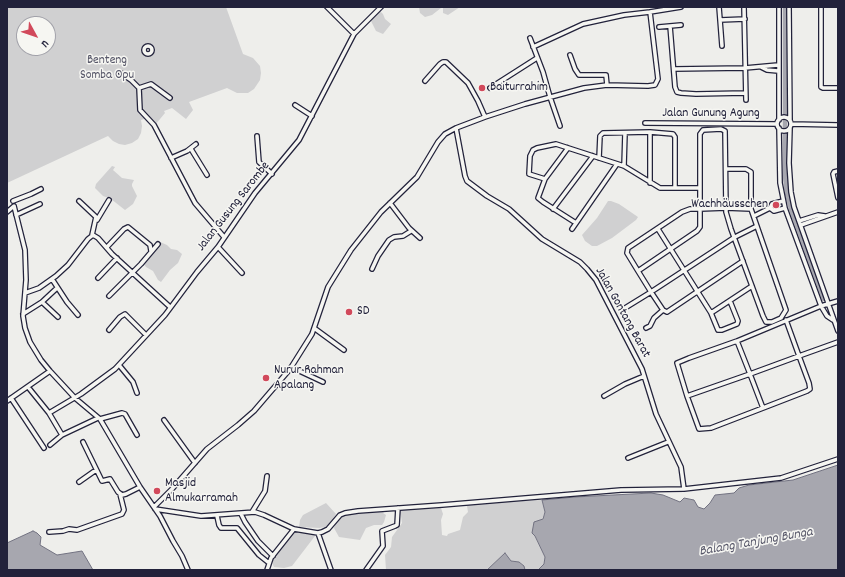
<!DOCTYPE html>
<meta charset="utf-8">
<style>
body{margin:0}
#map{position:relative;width:845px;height:577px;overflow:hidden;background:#eeeeeb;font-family:Dekko,sans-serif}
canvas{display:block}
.frame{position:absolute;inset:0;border:8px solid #22223b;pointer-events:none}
.north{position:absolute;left:16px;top:16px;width:40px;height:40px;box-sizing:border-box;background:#f6f6f2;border:1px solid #a1a1a9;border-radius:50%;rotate:130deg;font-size:11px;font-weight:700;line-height:16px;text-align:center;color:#22223b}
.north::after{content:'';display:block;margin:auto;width:14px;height:18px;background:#d1495b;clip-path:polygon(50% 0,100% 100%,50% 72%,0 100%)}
</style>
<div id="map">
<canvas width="845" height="577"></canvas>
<div class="frame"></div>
<div class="north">U</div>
</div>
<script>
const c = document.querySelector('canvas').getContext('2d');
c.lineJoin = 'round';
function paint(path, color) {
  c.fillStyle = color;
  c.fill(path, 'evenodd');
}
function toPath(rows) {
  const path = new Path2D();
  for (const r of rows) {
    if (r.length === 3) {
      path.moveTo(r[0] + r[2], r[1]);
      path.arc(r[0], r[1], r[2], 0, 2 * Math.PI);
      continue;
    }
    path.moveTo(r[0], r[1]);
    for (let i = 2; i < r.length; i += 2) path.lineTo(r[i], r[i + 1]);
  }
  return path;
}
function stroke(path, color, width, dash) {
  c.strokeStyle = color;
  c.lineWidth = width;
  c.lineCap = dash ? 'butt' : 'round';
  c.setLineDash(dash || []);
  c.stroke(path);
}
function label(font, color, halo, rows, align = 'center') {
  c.font = font + ' Dekko,sans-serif';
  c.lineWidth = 3;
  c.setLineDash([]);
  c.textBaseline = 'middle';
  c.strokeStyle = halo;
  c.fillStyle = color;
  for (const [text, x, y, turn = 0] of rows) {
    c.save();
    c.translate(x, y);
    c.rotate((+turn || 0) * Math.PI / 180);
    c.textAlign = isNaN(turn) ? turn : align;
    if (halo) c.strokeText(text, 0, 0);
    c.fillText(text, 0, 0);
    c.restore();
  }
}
paint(toPath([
 [7,7,226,7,243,54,253,58,260,66,261,73,260,80,254,89,248,93,237,93,227,88,189,102,193,110,186,119,172,108,164,111,165,113,155,125,147,118,141,120,142,126,141,133,138,139,132,143,125,145,119,144,113,141,108,136,7,183],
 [24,24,48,24,48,48,24,48],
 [419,7,460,7,448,15,443,13,443,8,441,8,432,15,425,17,420,13],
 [380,11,383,14,385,19,391,24,383,34,376,31,371,21,372,18],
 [112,166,115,167,113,170,122,178,134,180,132,184,132,186,137,196,133,204,125,210,111,199,103,196,95,188,96,184],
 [608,201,611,201,619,204,638,217,636,220,612,238,597,246,592,246,585,241,582,235,597,218],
 [160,242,167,245,171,249,177,250,182,254,178,263,170,270,161,282,158,280,153,271,146,267,143,263,143,259,153,246],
 [542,500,545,512,535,536,545,557,544,564,538,570,525,570,524,566,519,562,511,561,505,553,487,570,386,570,385,555,391,547,392,537,402,523,400,509,441,508,443,514,441,520,442,535,447,536,448,534,460,530,463,517,468,512,467,506,469,503],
 [326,503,336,514,328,526,320,528,299,527,300,520,303,515],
 [384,510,385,511,383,513,386,515,384,522,382,525,374,525,366,528,360,540,339,537,334,528,337,519,345,513],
 [299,530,313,533,315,536,292,566,284,568,274,567,273,565,273,557,294,531]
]), '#d0d0d1');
const water = toPath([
 [838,465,838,570,538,570,544,564,545,557,535,536,532,533,534,522,543,519,545,512,542,500,575,497,651,493,663,495,680,502,684,498,694,500,698,507,704,509,710,503,715,495,734,493,739,488,749,485,793,480,838,465],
 [33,531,37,533,41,537,40,545,57,555,82,551,93,570,7,570,7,543,33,531],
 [505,553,511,561,519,562,524,566,525,570,487,570,505,553]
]);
paint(water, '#a7a7af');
stroke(water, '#727281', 1);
stroke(toPath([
 [785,7,785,176,787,194,791,209,824,299]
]), '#a7a7af', 4.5);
const street = toPath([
 [327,7,354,34],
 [719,7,720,20,745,19],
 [744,7,746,100],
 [789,7,790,120],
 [821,7,821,87,823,88,838,88],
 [720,20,722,46],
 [670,26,681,25],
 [659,27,670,26,675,87,677,92,681,93,696,94,745,93],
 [530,38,543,72,550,97,560,126],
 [148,50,4],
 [533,47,583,24,624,15,650,12],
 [570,55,575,69,579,75,606,75,607,85],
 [761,67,767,70,778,71],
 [674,69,745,68,778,65],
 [121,73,131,80,139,88,140,110,154,125,195,203,224,237],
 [425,81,440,64,443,62,446,62,468,83,478,101,485,117],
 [139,88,151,84,170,98],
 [490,88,537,58],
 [295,105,312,116],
 [784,124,7],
 [779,120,779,7],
 [645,123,777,124],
 [791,124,838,125],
 [456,128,465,176,467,181,487,196,509,209,542,239,580,262,587,269,596,280,642,369,656,414,681,467,684,489],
 [779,128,780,183,785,208,821,306,827,316,833,320],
 [790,128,789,163,791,192,794,207,838,331],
 [650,132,650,183],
 [257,136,259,162,272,174],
 [568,148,545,179,538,198,543,202,576,223],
 [191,149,207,175],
 [171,158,187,151,196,144],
 [599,158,600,136,603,133,650,132,673,134,675,137,675,188],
 [624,166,625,133],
 [726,169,746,169,751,172,751,209,786,310,781,318,772,322,766,322,763,316,731,229,726,212,726,208,725,131,721,129,703,130,700,134,700,209,726,208,751,209],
 [838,171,834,172,833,174,838,198],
 [545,179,529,174,530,156,533,150,537,148,556,144,624,166,660,188,700,188],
 [13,201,31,194,41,189],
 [79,201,96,217,92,235],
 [390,203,409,228,420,238],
 [770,208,774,211,785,208],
 [553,209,593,156],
 [7,212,14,206,25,250,26,280,23,316,25,328,30,342,41,360,50,371,75,398,100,419,140,487,160,516,173,541,182,556,188,570],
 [16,215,40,204],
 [754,216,770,208,772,204,783,201],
 [97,220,109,200],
 [799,221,818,215,825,216],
 [801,225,838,212],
 [572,229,617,164],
 [658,229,711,313,752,286],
 [107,247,124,229,128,227,150,245,151,251],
 [218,247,242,273],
 [743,261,667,312,663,310,651,292,735,237,757,226],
 [372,269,378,256,389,240,394,237,403,236,411,231],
 [98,278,117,258],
 [52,279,67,302,78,315],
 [25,293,39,288,56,276,68,265,88,239,93,235,98,238,112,254,170,307],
 [109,296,141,264,158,244],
 [42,302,58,317],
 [625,308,651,292,638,271,697,231,700,227,700,209,690,209,682,212,628,248,627,253,638,271],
 [711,313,718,330,722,330,737,324,738,321,730,301],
 [23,314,42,302,57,288],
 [786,320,799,356,809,383,810,389,807,391,763,408,750,374,799,356,838,342],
 [314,328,344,350],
 [646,328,650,326,654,318,663,310],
 [109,330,120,317,125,314,146,335],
 [119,365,133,382,137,393],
 [291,367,323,382],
 [28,387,49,413,62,435,98,418],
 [604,396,625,384,644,376],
 [687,396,750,374,737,341],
 [11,398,44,448],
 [7,401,50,371],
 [763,408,711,428,699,429,687,396,677,363,689,358,737,341,821,306,838,301],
 [49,413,81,394,115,369,165,315,197,272,218,247,255,193,299,140,354,34,381,7],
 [100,419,122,413,125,414,137,435],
 [164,420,195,463],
 [83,442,102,481,110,479,118,492,122,495,126,494,140,487],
 [50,445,62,435],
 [628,458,668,442],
 [79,482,96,470],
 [154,507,172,489,207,449,238,425,254,411,290,369,312,334,328,287,351,250,381,212,417,177,438,142,445,134,456,128,485,117,525,104,584,88,607,85,648,86,655,85,658,79,650,12,681,7],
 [155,509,201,516,255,512,264,515,294,529,318,533,322,532,328,529,340,515,345,513,358,511,442,505,621,490,684,489,781,478,838,459],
 [252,512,265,491,267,476],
 [241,514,245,522,258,541,273,556],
 [217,516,219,525,221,528,237,528,259,555,269,563],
 [49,532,63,531,69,529,77,530,122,514,124,510,120,494],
 [318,533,331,570],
 [267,570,271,558,294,529],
 [366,570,383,546,382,531,395,526,397,525,398,508]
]);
stroke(street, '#22223b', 6);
stroke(street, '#f6f6f2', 3.5);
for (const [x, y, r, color] of [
 [482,88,4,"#d1495b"],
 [776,205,4,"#d1495b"],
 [349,312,4,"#d1495b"],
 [266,378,4,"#d1495b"],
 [157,491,4,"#d1495b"]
]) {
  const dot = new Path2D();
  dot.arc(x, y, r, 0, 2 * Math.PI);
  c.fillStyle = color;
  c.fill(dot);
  stroke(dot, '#f6f6f2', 1.5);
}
label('13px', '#565668', '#f6f6f2', [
 ["Benteng",107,61],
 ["Somba Opu",107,76]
]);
label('13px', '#22223b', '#f6f6f2', [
 ["Baiturrahim",490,88],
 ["Wachhäusschen",768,205,"right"],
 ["SD",357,312],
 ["Nurur Rahman",274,371],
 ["Apalang",274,386],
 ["Masjid",165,484],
 ["Almukarramah",165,499]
], 'left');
label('13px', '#22223b', '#f6f6f2', [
 ["Jalan Gunung Agung",711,114],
 ["Jalan Gusung Sarombe",234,207,-52],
 ["Jalan Gontang Barat",622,313,61]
]);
label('italic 14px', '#575769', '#f6f6f2', [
 ["Balang Tanjung Bunga",756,543,-10]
]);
</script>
